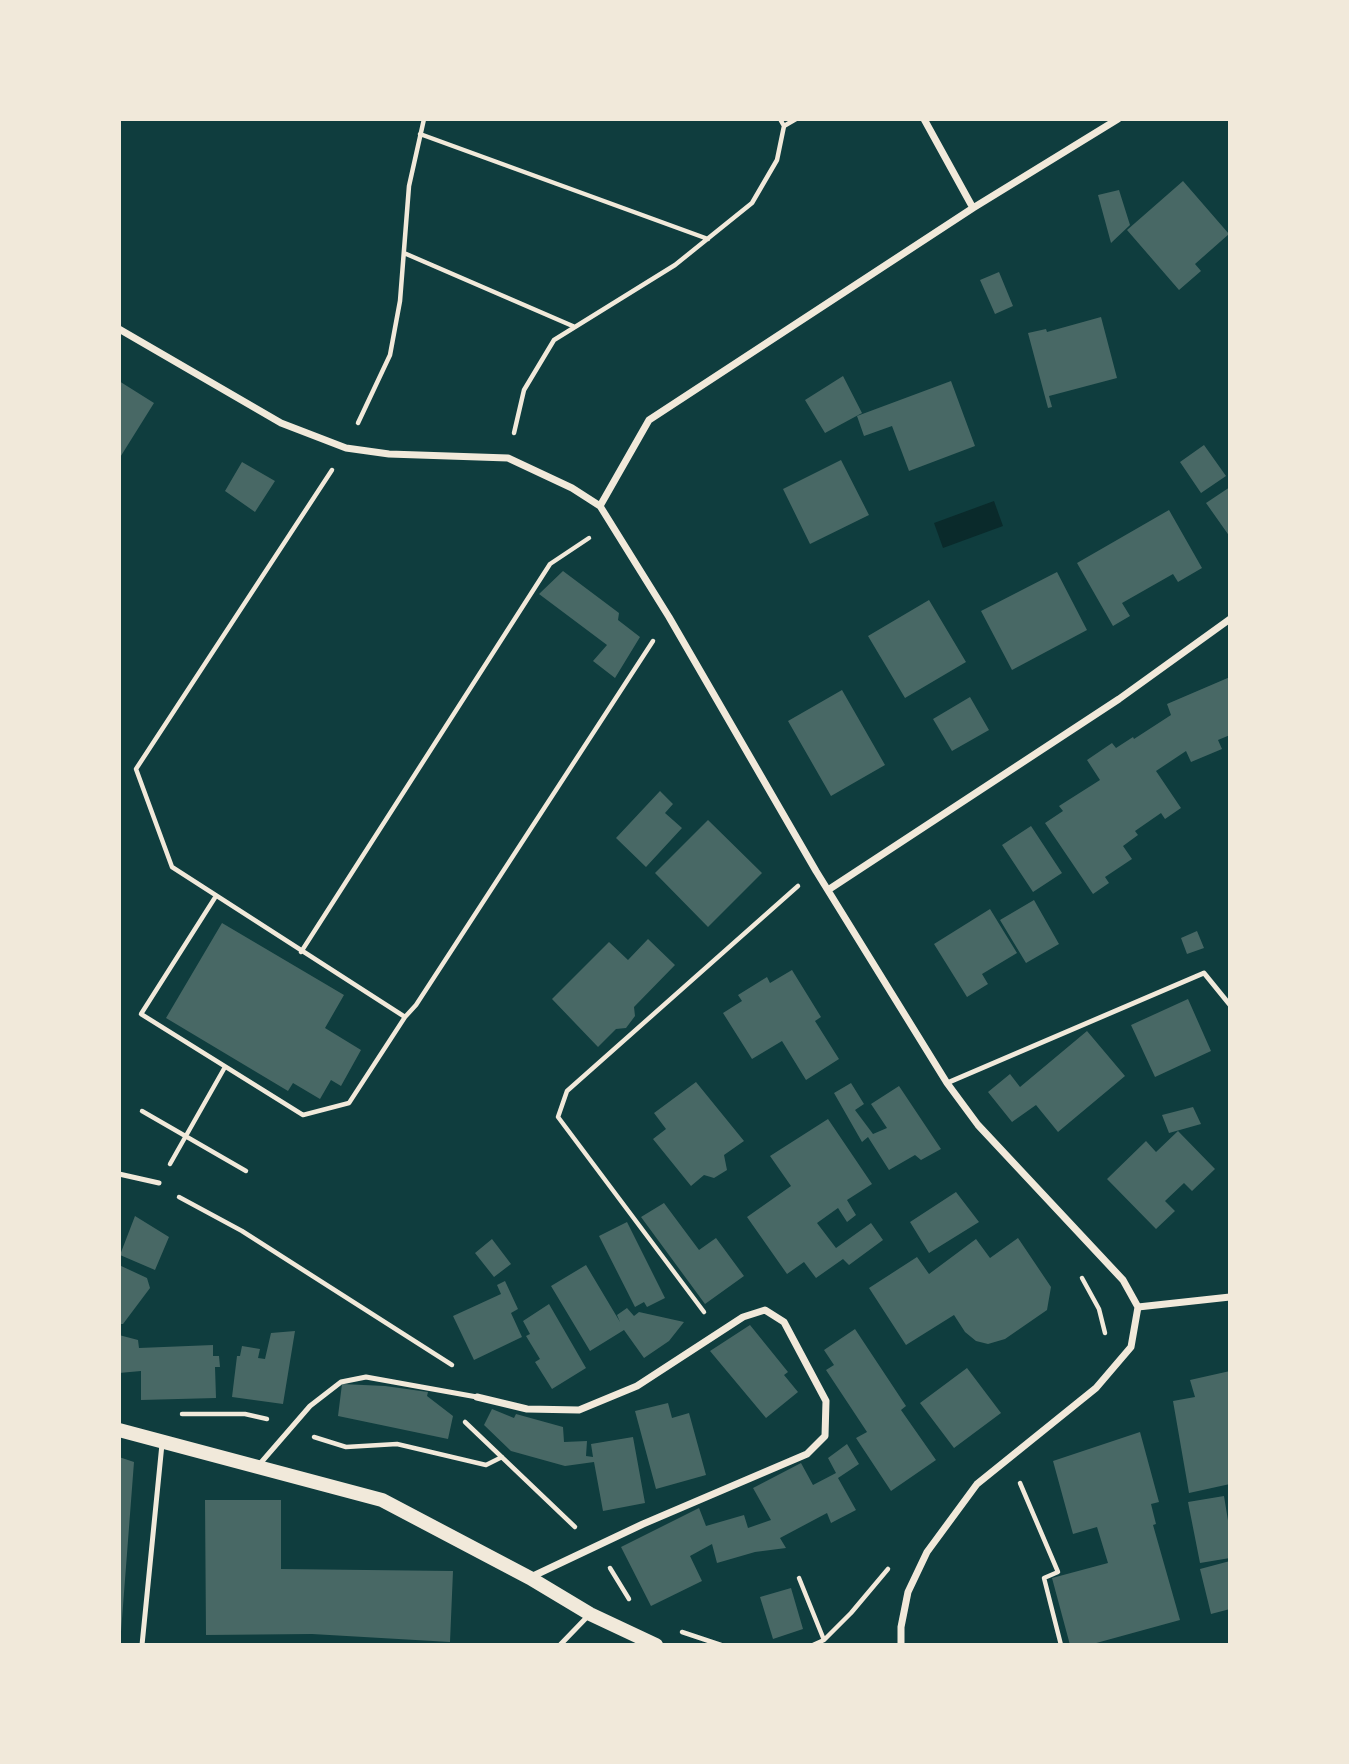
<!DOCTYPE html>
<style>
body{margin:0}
#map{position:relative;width:1349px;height:1764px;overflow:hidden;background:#0f3d3e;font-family:"DM Sans",sans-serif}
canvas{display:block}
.frame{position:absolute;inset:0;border:121px solid #f1e9da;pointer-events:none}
</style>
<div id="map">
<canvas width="1349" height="1764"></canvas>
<div class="frame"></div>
</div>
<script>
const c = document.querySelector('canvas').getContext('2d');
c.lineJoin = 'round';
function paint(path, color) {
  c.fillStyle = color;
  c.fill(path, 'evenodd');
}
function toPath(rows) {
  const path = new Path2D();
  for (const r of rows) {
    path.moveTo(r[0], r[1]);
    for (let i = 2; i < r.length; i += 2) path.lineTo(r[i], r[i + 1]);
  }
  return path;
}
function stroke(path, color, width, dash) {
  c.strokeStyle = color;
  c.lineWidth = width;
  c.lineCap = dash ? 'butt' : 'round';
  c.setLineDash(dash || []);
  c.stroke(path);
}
paint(toPath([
 [994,501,1003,526,943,548,934,523]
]), '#0a2a2b');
paint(toPath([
 [1183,181,1229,234,1195,264,1201,271,1179,290,1127,230],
 [1119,190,1130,225,1111,243,1098,195],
 [999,272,1013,306,995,314,980,280],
 [1101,317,1117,378,1049,396,1052,407,1048,408,1028,333,1046,329,1047,332],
 [843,376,862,413,825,433,805,400],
 [119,381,154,403,119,459],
 [951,381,975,446,909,471,892,426,864,436,857,416],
 [1204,445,1226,476,1201,493,1180,462],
 [841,460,869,515,810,544,783,489],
 [242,462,275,481,255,512,225,491],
 [1230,487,1230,537,1206,503],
 [1169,510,1202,568,1178,582,1173,574,1122,603,1130,616,1113,626,1077,563],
 [563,571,619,613,618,620,640,637,615,678,593,661,607,645,539,594],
 [1057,572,1087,630,1012,670,981,611],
 [929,600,966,662,905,698,868,636],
 [1230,677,1230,735,1218,740,1222,749,1191,762,1186,751,1156,771,1181,808,1165,819,1161,813,1135,831,1138,835,1123,846,1132,859,1105,877,1109,883,1093,894,1045,823,1063,811,1059,806,1100,780,1087,760,1112,743,1116,748,1133,737,1134,739,1171,715,1167,704],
 [842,690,885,765,831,796,788,721],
 [970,697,989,730,952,751,933,719],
 [660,791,673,804,665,813,682,828,646,867,616,838],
 [708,820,762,873,708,927,655,873],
 [1031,826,1062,873,1033,892,1002,845],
 [1034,900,1059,944,1026,963,1000,920],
 [990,909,1017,953,982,974,988,984,967,997,934,944],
 [222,923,344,995,325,1028,361,1050,341,1086,331,1080,320,1099,293,1083,288,1091,166,1018],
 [1197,931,1204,948,1187,954,1181,938],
 [648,939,675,965,634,1007,635,1016,626,1028,616,1029,598,1047,552,999,609,942,628,960],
 [792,970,821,1017,815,1021,839,1059,806,1080,782,1041,752,1059,723,1013,742,1001,738,995,767,977,770,983],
 [1188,999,1211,1051,1155,1077,1131,1025],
 [1087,1031,1125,1076,1058,1132,1036,1105,1012,1122,988,1092,1010,1074,1020,1087],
 [696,1082,744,1141,724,1155,727,1170,714,1178,704,1175,691,1186,653,1139,666,1129,654,1113],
 [851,1083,864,1104,855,1110,873,1134,887,1128,871,1104,899,1086,941,1149,921,1160,915,1155,889,1170,868,1137,862,1142,834,1093],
 [1193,1107,1201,1124,1169,1133,1162,1115],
 [828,1119,872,1184,847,1200,856,1215,847,1222,838,1208,817,1223,836,1248,871,1223,883,1240,849,1265,843,1259,816,1278,804,1262,787,1274,747,1217,791,1186,770,1156],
 [1178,1131,1215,1169,1192,1191,1184,1183,1165,1201,1175,1211,1156,1229,1107,1179,1146,1141,1156,1152],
 [956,1192,979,1222,929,1253,910,1222],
 [664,1203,699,1250,716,1238,744,1276,705,1304,641,1217],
 [135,1216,169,1237,155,1270,120,1255],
 [627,1222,665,1298,647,1307,644,1302,635,1307,599,1236],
 [1018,1238,1051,1287,1047,1310,1005,1339,988,1344,976,1341,965,1332,954,1315,906,1345,869,1288,917,1257,929,1274,976,1239,990,1258],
 [492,1239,511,1264,494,1277,475,1253],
 [119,1265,147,1278,150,1288,123,1324,119,1324],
 [586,1265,620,1322,617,1315,627,1308,634,1316,639,1312,684,1322,669,1341,644,1358,624,1330,590,1351,551,1286],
 [505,1281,518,1309,511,1313,522,1337,474,1360,453,1316,501,1294,497,1285],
 [549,1304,586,1368,552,1389,535,1362,540,1359,526,1336,530,1334,523,1321],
 [750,1325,788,1372,784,1375,798,1392,766,1418,710,1351],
 [855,1329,906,1406,901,1410,936,1460,891,1491,856,1438,867,1432,826,1370,834,1365,824,1350],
 [295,1331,283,1404,232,1397,237,1356,240,1356,242,1346,260,1349,258,1358,265,1359,271,1333],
 [119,1335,138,1340,139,1348,213,1345,213,1356,219,1356,220,1367,215,1367,216,1398,141,1400,141,1371,119,1373],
 [967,1368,1001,1413,954,1448,920,1403],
 [1230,1371,1230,1484,1189,1493,1173,1401,1195,1397,1190,1380],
 [342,1384,385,1386,428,1392,427,1396,453,1416,448,1439,338,1416],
 [668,1403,672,1418,689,1413,706,1475,656,1489,635,1411],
 [492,1409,514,1418,516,1414,563,1427,564,1442,587,1441,586,1456,593,1457,591,1444,633,1437,645,1503,603,1511,594,1462,565,1466,511,1451,484,1425],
 [1140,1432,1159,1502,1151,1504,1156,1524,1153,1525,1180,1620,1089,1645,1070,1645,1052,1578,1108,1563,1097,1527,1073,1534,1053,1461],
 [847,1444,859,1464,838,1478,856,1510,831,1523,827,1513,780,1538,786,1548,755,1552,717,1563,712,1544,690,1556,702,1581,651,1606,621,1547,699,1508,706,1526,744,1515,748,1528,771,1520,753,1488,801,1463,813,1485,836,1473,828,1458],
 [119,1457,134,1462,120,1645,119,1645],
 [1224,1496,1230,1533,1230,1558,1200,1563,1188,1502],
 [205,1500,281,1500,281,1569,453,1571,450,1642,312,1634,206,1635],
 [1230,1561,1230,1609,1211,1614,1200,1569],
 [791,1588,803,1629,773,1639,760,1597]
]), '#486865');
stroke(toPath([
 [784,126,796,119],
 [420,134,708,239],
 [404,253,575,327],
 [358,423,390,355,400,301,409,186,424,119],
 [514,433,524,390,554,340,675,265,752,203,777,160,784,126,780,119],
 [332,470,136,769,172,867,405,1017,416,1005,653,641],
 [216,896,141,1014,303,1115,349,1103,405,1017],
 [301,952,550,564,589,538],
 [142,1111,246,1171],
 [170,1164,225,1067],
 [179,1197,242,1231,452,1365],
 [1082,1278,1099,1309,1105,1333],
 [704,1312,558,1117,567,1091,798,886],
 [182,1414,245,1414,267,1419],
 [465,1422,575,1527],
 [314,1437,346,1447,397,1444,486,1465,502,1457],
 [1020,1483,1058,1572,1044,1578,1061,1645],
 [610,1568,629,1599],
 [799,1578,824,1640],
 [682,1632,721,1645],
 [813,1645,824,1640,851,1613,888,1569]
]), '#f1e9da', 4.5);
stroke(toPath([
 [947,1083,1204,973,1230,1005],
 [119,1174,159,1183],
 [258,1466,310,1406,341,1382,366,1377,477,1397],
 [142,1645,162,1444],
 [560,1645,588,1616]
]), '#f1e9da', 5);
stroke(toPath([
 [924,119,973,208],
 [119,329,281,423,346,448,389,454,508,458,572,488,600,506,669,617,816,871,947,1083,978,1125,1123,1280,1138,1307,1131,1347,1096,1388,977,1484,927,1552,908,1592,901,1627,901,1645],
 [600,506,649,420,973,208,1118,119],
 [828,890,1119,699,1230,619],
 [1138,1307,1230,1297],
 [477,1397,527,1409,579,1410,637,1386,743,1317,765,1310,784,1322,826,1401,825,1436,807,1454,643,1524,531,1577]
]), '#f1e9da', 7);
stroke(toPath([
 [119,1430,382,1500,530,1578,590,1614,656,1645]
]), '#f1e9da', 14);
</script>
